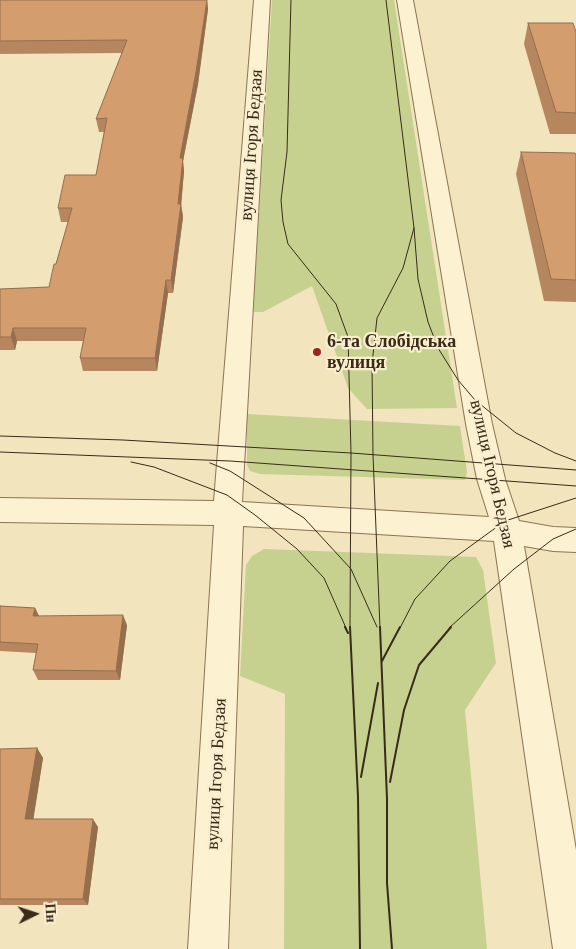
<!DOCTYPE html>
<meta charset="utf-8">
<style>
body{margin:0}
#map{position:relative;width:576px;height:949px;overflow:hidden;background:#f2e4bc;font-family:"Times New Roman",serif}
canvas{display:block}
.north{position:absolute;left:10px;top:889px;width:50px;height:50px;-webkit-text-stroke:4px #f9eecd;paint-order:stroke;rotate:86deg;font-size:14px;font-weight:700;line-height:20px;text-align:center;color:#392b1a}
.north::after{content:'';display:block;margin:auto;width:18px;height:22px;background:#392b1a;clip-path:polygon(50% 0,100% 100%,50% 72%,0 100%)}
</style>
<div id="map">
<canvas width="576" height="949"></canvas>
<div class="north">Пн</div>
</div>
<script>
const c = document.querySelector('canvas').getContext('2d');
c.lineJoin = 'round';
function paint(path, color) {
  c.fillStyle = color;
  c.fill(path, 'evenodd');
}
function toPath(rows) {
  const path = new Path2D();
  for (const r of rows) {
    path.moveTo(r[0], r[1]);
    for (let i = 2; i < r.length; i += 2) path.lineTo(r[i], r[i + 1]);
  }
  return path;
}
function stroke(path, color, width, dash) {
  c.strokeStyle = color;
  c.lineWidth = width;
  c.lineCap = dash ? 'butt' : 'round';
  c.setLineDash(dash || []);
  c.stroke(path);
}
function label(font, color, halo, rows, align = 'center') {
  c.font = font + ' "Times New Roman",serif';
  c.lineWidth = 4.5;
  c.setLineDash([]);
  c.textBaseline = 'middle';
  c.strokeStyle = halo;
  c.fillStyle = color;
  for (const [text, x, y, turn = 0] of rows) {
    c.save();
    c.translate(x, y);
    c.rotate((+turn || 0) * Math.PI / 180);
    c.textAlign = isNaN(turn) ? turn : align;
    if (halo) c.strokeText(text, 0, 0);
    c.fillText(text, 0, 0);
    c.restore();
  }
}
paint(toPath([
 [272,0,394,0,457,408,367,409,348,388,312,286,263,312,253,312],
 [247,414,460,426,467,472,465,480,260,474,250,471,247,465],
 [264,549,476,557,483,570,496,663,465,710,487,949,284,949,285,694,240,676,246,565,252,556]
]), '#c6d190');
const minor = toPath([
 [254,0,270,0,242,502,489,517,477,479,466,424,397,0,413,0,492,424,505,479,519,521,553,527,576,528,576,552,553,551,524,546,576,850,576,949,553,949,494,541,243,526,228,949,188,949,214,525,0,522,0,498,214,501,254,0]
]);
stroke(minor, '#8b7454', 2);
paint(minor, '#fcf1d0');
stroke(toPath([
 [291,0,287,152,281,200,283,222,288,244,336,304,348,337,351,453,350,628],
 [386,0,414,228,418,279,428,322,438,348,458,380,475,400,516,433,555,453,576,461],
 [0,436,123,440,351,453,576,470],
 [0,452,230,461,576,486],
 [131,462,154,467,227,495,255,515,297,549,324,578,346,628],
 [210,463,230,471,304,518,351,569,377,627],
 [380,628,373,455,372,364,377,318,403,268,414,228],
 [400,628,415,599,450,561,505,521,576,498],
 [449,628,514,569,553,539,576,529]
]), '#392b1a', 1);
stroke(toPath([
 [345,627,348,633],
 [350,627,358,797,360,949],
 [380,627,387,799,387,883,392,949],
 [382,661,400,627],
 [361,777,378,683],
 [390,782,404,710,419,665,451,627]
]), '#392b1a', 2);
paint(toPath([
 [0,0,207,0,208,9,198,84,183,161,184,171,181,204,183,217,173,293,168,293,157,371,83,371,80,358,83,341,17,341,15,350,0,350,0,289,49,287,68,222,61,222,58,208,96,175,104,132,99,132,96,119,122,53,0,54],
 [528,23,576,32,576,134,550,134,524,44],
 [521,152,576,155,576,302,544,301,516,174],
 [0,606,35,608,39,616,127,625,120,680,38,680,33,670,36,653,0,651],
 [37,748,43,758,33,819,98,827,88,905,0,905,0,749]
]), '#b6875f');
paint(toPath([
 [207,0,208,9,198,84,183,161,184,171,181,207,181,204,183,217,173,293,171,280,178,204,180,158],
 [166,280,168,293,157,371,155,358],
 [13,328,17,341,15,350,11,337],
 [35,608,40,618,33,616],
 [123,615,127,625,120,680,116,671],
 [37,748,43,758,32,828,25,819],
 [93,819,98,827,88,905,83,899]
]), '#946e4d');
const building = toPath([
 [0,0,207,0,196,72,180,158,183,158,178,204,181,204,171,280,166,280,155,358,80,358,86,328,13,328,11,337,0,337,0,289,49,287,54,264,56,264,72,208,58,208,65,175,96,175,107,118,96,119,127,40,0,41,0,0],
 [528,23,573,23,576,32,576,113,556,112,528,23],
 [521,152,575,153,576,155,576,280,551,279,521,152],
 [0,606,35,608,33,616,123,615,116,671,33,670,38,644,0,642,0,606],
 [37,748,25,819,93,819,83,899,0,899,0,749,37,748]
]);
paint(building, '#d49d6e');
stroke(building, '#946e4d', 1);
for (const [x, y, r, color] of [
 [317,352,5,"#a0231e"]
]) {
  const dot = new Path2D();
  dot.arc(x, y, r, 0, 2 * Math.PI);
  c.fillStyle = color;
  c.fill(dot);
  stroke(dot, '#f9eecd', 2);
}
label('18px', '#392b1a', '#f9eecd', [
 ["вулиця Ігоря Бедзая",252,145,-86],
 ["вулиця Ігоря Бедзая",492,474,77],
 ["вулиця Ігоря Бедзая",217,774,-87]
]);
label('bold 18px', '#392b1a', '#f9eecd', [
 ["6-та Слобідська",327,342],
 ["вулиця",327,363]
], 'left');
</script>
